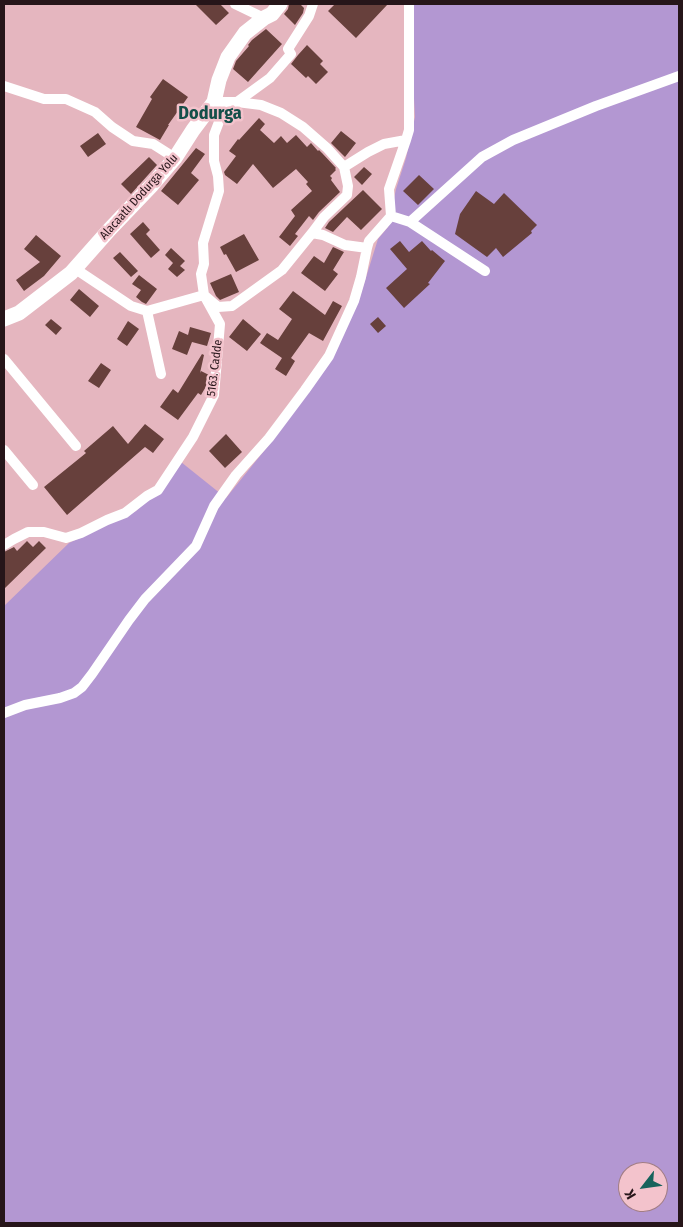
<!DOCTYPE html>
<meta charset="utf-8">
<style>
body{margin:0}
#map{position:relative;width:683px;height:1227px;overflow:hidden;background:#e5b6bf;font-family:"Fira Sans Condensed",sans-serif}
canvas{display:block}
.frame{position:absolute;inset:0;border:5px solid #261519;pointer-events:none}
.north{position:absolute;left:618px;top:1162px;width:50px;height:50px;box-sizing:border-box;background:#f3c3cc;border:1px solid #a17d84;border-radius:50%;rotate:240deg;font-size:14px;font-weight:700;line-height:20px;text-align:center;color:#261519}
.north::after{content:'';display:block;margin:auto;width:18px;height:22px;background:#17635c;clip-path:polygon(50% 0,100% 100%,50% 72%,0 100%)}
</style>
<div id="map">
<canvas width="683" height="1227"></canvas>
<div class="frame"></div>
<div class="north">K</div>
</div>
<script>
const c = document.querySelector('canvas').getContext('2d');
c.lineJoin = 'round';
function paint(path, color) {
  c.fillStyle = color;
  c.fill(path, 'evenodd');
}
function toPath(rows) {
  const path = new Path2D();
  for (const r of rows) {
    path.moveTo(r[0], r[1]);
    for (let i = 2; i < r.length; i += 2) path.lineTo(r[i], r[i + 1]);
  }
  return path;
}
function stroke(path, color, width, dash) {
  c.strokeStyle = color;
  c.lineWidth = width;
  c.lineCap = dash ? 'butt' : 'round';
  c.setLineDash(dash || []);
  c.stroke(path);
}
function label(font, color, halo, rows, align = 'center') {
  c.font = font + ' "Fira Sans Condensed",sans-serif';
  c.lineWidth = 5;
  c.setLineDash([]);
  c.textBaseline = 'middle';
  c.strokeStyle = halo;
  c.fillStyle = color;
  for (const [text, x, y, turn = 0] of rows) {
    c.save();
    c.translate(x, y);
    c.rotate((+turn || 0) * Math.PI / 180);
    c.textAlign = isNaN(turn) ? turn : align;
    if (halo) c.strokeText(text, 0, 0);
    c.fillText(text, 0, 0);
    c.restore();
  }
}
paint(toPath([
 [409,4,679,4,679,1223,4,1223,4,606,69,543,136,511,181,462,226,498,268,446,358,303,378,239,388,227,396,189,406,158,415,117],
 [628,1172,658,1172,658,1202,628,1202]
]), '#b397d2');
paint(toPath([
 [195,4,220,4,229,13,216,25],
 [289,4,300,4,304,8,303,13,295,25,284,14,288,9],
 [335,4,388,4,356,38,328,11],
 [266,29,282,44,248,82,233,69,236,61,249,46,248,45,252,40],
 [307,45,323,61,320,64,328,72,316,84,308,76,306,78,291,64,298,55],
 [163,79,188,97,168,125,169,125,160,140,136,127,152,99,150,97],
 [259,118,265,124,260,130,274,143,281,136,287,143,296,135,307,147,311,143,318,151,319,150,322,153,336,168,335,169,336,170,330,176,332,178,331,180,340,192,319,212,313,220,309,216,295,234,298,236,290,246,279,237,295,216,291,210,312,191,306,184,308,182,296,169,273,188,253,164,237,184,225,175,224,172,236,156,229,151,238,139,239,140],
 [341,131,356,143,345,157,331,143],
 [98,133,106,144,88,157,80,146],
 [196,148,205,154,191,173,199,180,178,205,161,191],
 [149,157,157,165,131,194,121,184],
 [364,167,372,174,362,185,354,177],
 [419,175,434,189,418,205,403,191],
 [363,190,382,209,361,230,347,217,333,232,325,228,329,222],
 [476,191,494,204,504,193,537,225,531,231,532,233,503,257,496,248,487,257,455,234,460,214],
 [143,222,150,230,146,234,160,250,151,258,130,234],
 [244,234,259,260,236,272,226,254,224,255,220,247],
 [36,235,61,256,44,276,24,291,16,280,40,262,24,249],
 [400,241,409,252,422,241,431,251,432,250,445,261,428,283,430,284,404,308,386,288,407,269,390,249],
 [333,247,344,252,333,270,338,274,325,291,301,273,314,256,324,263],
 [171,248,185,261,180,266,185,270,177,277,168,269,173,263,165,255],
 [120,252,138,271,131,277,113,258],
 [231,274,239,292,220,300,216,296,210,283],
 [139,275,157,289,146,304,142,302,136,297,141,290,132,284],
 [79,289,99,306,90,317,70,300],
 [293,291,325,315,333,301,342,306,323,341,309,333,291,358,295,361,286,376,275,369,282,358,260,343,267,333,278,340,292,319,279,309],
 [378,317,386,326,378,333,370,324],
 [51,319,62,328,56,335,45,325],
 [243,319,261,334,247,351,229,337],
 [128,321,139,329,127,346,117,339],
 [190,327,211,333,207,346,192,342,187,355,172,349,179,331,188,335],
 [202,354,204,355,200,373,201,371,209,375,208,383,201,395,198,393,178,420,160,407,173,389,178,393],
 [101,363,111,370,99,388,88,381],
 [145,424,164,439,153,453,145,447,67,515,44,487,86,453,84,451,113,426,128,444],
 [226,434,242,452,225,468,209,451],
 [27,541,33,547,39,541,46,548,4,589,4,552,14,547,17,551]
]), '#67403c');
stroke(toPath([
 [235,4,264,18],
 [4,86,44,99,66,99,95,112,112,127,133,141,153,144,175,158],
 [214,102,237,102,270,78,291,54,288,49,309,16,313,4],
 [344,167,368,152,384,144,406,140],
 [391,216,410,222,485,271],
 [410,222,482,157,513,140,596,106,679,76],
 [312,233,323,235,345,245,367,248,369,241,391,216,389,189,406,140,409,130,409,4],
 [147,311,161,374],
 [4,359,76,446],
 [4,450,33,485],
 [4,545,14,539,28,532,44,532,66,538,81,533,107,520,125,513,147,496,158,490,193,437,214,395,220,324,204,295,201,274,204,264,203,243,219,191,218,176,214,161,214,135,222,114,237,102,261,105,281,113,303,127,327,148,344,167,348,186,347,195,324,217,312,233,282,270,232,306,218,307,204,295,147,311,131,306,74,268],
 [4,713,25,705,60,698,74,693,82,687,92,674,129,620,145,599,196,546,214,506,236,475,269,438,305,390,329,356,354,301,361,277,367,248]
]), '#fff', 10);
stroke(toPath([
 [4,319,19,313,71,273,110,229,152,185,175,158,193,130,214,102,219,80,228,57,245,33,264,18,272,14,280,4]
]), '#fff', 15);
label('12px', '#261519', '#f3c3cc', [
 ["Alacaatlı Dodurga Yolu",139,197,-48],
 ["5163. Cadde",215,368,-83]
]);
label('bold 18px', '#144f49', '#f3c3cc', [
 ["Dodurga",210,114]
]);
</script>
